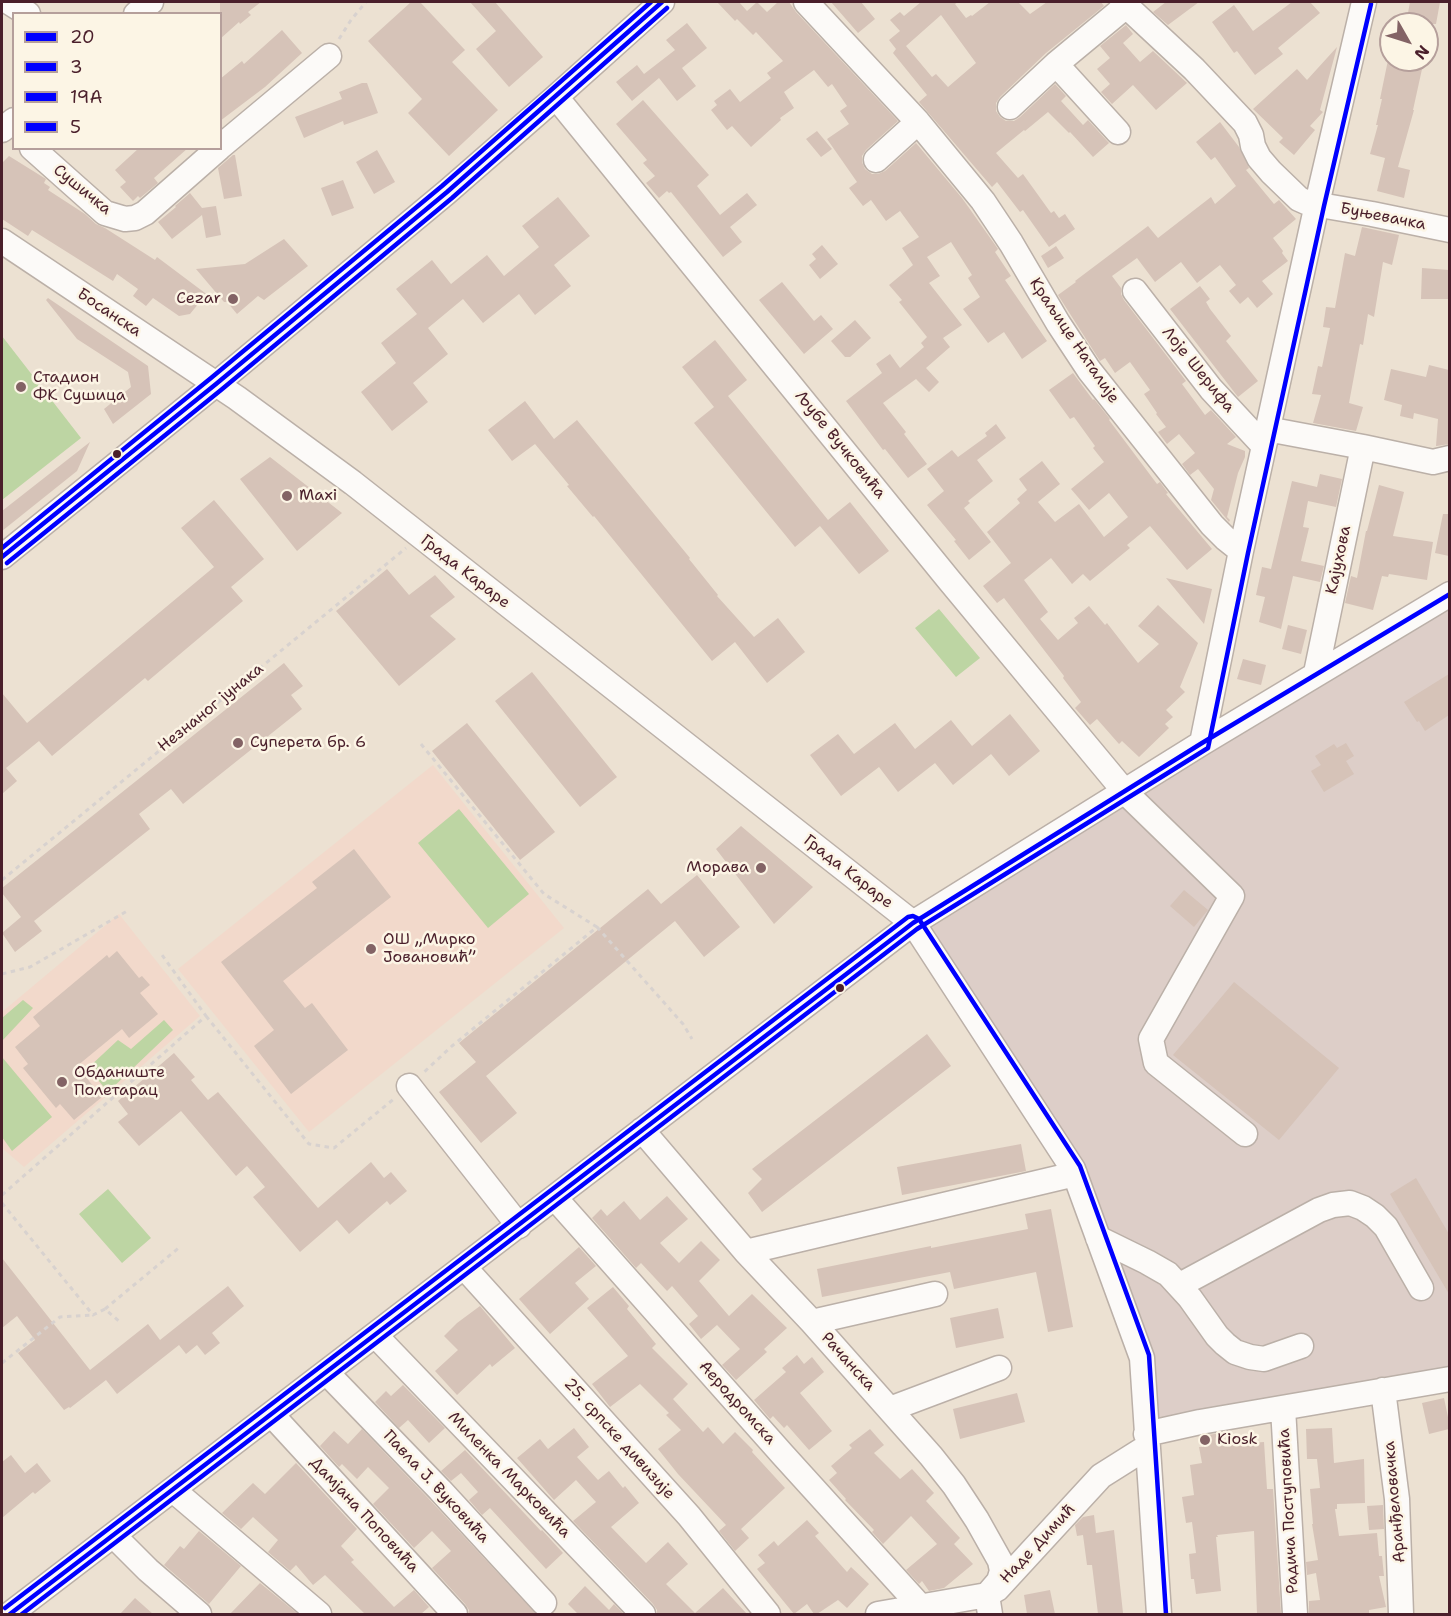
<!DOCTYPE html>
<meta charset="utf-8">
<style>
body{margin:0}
#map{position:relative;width:1451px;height:1616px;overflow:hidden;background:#ece1d2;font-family:"Shantell Sans",sans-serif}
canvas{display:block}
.frame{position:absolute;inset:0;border:3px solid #4a1f2b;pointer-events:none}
.legend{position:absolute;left:12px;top:12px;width:210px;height:138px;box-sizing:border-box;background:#fcf5e5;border:2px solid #b59f9b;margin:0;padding:8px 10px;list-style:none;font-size:18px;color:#4a1f2b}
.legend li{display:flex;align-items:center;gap:12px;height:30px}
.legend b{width:30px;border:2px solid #b59f9b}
.north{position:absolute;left:1379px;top:12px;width:60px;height:60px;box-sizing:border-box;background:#fcf5e5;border:2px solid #b59f9b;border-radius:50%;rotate:129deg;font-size:16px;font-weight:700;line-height:24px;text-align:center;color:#4a1f2b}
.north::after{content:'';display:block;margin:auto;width:21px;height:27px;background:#836365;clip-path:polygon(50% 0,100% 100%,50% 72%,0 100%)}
</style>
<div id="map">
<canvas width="1451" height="1616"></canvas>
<div class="frame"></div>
<ul class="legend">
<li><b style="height:8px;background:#00f"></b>20</li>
<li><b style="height:8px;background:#00f"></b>3</li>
<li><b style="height:8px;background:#00f"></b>19А</li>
<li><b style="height:8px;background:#00f"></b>5</li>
</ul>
<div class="north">N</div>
</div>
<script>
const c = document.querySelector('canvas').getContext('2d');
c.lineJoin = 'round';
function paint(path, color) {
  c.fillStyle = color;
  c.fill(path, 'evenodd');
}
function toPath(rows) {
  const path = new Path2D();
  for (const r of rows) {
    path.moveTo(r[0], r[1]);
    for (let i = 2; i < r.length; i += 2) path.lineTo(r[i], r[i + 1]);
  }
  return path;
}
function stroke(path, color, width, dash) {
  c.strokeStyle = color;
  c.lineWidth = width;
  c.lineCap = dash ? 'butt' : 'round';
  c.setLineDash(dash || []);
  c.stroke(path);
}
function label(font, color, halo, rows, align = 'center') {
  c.font = font + ' "Shantell Sans",sans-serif';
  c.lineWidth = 5;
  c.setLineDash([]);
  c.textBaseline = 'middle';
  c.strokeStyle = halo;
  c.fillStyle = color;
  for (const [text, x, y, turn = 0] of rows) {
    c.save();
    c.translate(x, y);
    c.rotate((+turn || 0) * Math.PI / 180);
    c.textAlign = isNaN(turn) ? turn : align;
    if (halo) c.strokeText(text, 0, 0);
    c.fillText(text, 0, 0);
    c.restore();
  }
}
paint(toPath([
 [433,765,564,928,309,1132,178,969],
 [119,914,200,1016,24,1167,2,1148,2,1012]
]), '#f2d9cb');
paint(toPath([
 [1449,594,1449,1379,1146,1434,1142,1358,1073,1169,913,923]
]), '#ddcec8');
paint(toPath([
 [2,336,81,438,2,500],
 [939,609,980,658,956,677,915,628],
 [459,809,529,894,488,928,418,843],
 [23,1000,33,1008,2,1041,2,1018],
 [164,1020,173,1030,108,1092,88,1068,118,1040,131,1049],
 [2,1057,52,1117,12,1151,2,1137],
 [108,1189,151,1238,122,1263,79,1214]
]), '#bdd5a3');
paint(toPath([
 [220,2,261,2,248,12,251,15,240,24,239,22,220,39],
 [411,2,420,2,465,50,452,62,498,110,449,156,408,113,422,99,368,41],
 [470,2,495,2,543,57,509,87,476,49,496,31],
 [717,2,739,2,747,11,757,2,767,12,778,2,789,2,796,12,898,121,866,150,862,156,862,162,865,169,872,174,878,174,885,171,916,143,962,198,998,249,995,252,1011,276,1005,280,1047,341,1022,359,1004,332,988,343,963,309,980,297,968,278,972,275,951,242,927,257,940,276,929,283,962,325,943,338,950,347,926,368,939,382,929,392,916,379,883,403,906,432,904,434,927,464,908,478,885,449,883,450,846,401,882,373,876,364,890,354,900,368,924,347,921,343,927,337,899,302,902,300,889,285,913,265,902,248,919,237,900,211,886,221,871,200,863,206,849,188,857,182,827,139,849,124,840,111,847,106,832,84,828,87,814,70,784,92,794,108,780,118,781,120,751,147,732,126,727,130,711,110,717,105,714,101,730,89,740,102,771,78,767,73,783,61,756,32,753,35,737,19,735,21],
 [831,2,861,2,875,19,858,33],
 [921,2,958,2,955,4,966,18,971,15,972,16,990,2,1018,2,1030,14,1047,2,1101,2,1104,6,1046,53,1000,97,996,103,996,111,1000,117,1006,121,1014,121,1020,117,1055,84,1066,96,1061,101,1083,125,1088,120,1109,143,1093,157,1070,132,1069,133,1048,112,1025,131,1024,130,996,153,1018,178,1023,174,1051,213,1054,211,1059,218,1065,214,1075,229,1049,247,1023,210,1020,212,997,182,992,187,919,102,927,95,893,53,896,49,889,40,900,31,890,20,900,12,904,16],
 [941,15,976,63,948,87,936,74,932,77,906,46],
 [1166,2,1199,2,1168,25,1153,12],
 [1292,2,1310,2,1320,13,1278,48,1283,54,1255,75,1237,51,1234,53,1212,22,1234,5,1253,31],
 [1410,2,1440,2,1436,24,1406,24],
 [687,23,707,48,682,68,696,86,677,101,659,78,632,101,616,82,637,65,644,74,675,50,666,40],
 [1126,25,1133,34,1123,43,1140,62,1153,51,1187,83,1156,110,1133,85,1112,104,1101,92,1110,84,1097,69,1110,58,1100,46],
 [282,30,302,53,265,87,220,121,220,79,242,61,244,64],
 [1337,47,1320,110,1323,112,1310,126,1315,130,1294,155,1279,142,1283,138,1253,109,1297,69,1307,80],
 [1388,60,1424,60,1413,110,1414,110,1398,167,1410,170,1404,198,1377,191,1385,158,1370,154,1378,125,1376,125,1382,99,1380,99],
 [362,83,367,83,378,113,344,125,343,121,304,138,295,117,342,99,339,92],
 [643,100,709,175,697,186,720,215,747,193,757,205,730,227,742,242,723,257,671,192,669,193,667,191,659,198,646,183,655,176,643,163,647,160,616,124],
 [1220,122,1239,147,1249,168,1246,170,1274,204,1279,200,1296,219,1273,238,1283,251,1282,253,1288,261,1262,281,1273,294,1257,308,1248,297,1240,304,1229,291,1236,285,1220,265,1197,283,1181,262,1155,282,1137,258,1112,276,1121,288,1121,294,1124,300,1186,381,1182,384,1205,415,1211,410,1236,437,1227,444,1245,451,1245,457,1238,473,1227,517,1230,520,1229,522,1211,500,1214,489,1198,469,1190,475,1182,464,1195,453,1179,434,1167,444,1158,432,1166,427,1156,414,1157,413,1144,394,1150,390,1130,362,1115,373,1105,358,1100,361,1058,295,1076,282,1075,281,1148,226,1158,238,1211,197,1215,204,1236,186,1215,157,1211,160,1196,142],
 [817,131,832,149,821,157,806,139],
 [139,148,188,148,154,178,158,183,140,198,138,196,133,201,120,187,126,182,115,170],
 [377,150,395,182,374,194,356,162],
 [233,155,235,155,242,196,224,199,218,168],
 [9,156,46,179,44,183,50,187,48,190,85,214,96,224,105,228,155,260,157,257,217,302,199,303,190,314,179,316,153,298,146,306,133,296,138,289,117,274,113,281,32,230,28,236,2,219,2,163],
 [343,180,354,208,332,216,321,188],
 [190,193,202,208,216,206,221,235,206,238,202,215,172,239,158,222,176,207,175,206],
 [558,197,590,236,554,265,571,286,535,315,519,294,483,323,463,299,428,328,448,354,413,383,428,402,392,431,361,392,396,363,381,343,417,314,396,289,432,260,451,284,487,255,504,276,539,247,522,226],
 [1362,227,1399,235,1392,265,1383,262,1374,317,1368,314,1363,345,1360,344,1349,403,1363,407,1356,431,1313,423,1321,395,1312,394,1318,366,1322,367,1330,328,1323,327,1326,307,1335,308,1345,253,1355,256],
 [284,239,308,266,264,300,258,296,237,314,227,302,224,302,196,269,245,264],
 [822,245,838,264,820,279,809,265,816,259,812,254],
 [1056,246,1064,258,1048,268,1041,256],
 [1422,268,1449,270,1449,299,1421,299],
 [782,282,814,321,821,315,833,329,804,354,759,300],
 [1200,286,1210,299,1206,302,1210,309,1231,336,1226,341,1258,381,1238,397,1170,309],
 [48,298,148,366,151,394,113,424,104,409,131,387,128,372,77,339,46,300],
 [855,320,871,338,850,357,845,357,831,341],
 [715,340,747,380,728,396,828,520,850,502,889,551,859,574,820,526,795,547,694,423,714,407,682,367],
 [1429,365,1449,370,1449,444,1437,446,1436,446,1438,419,1414,413,1413,419,1400,416,1402,405,1384,400,1391,369,1426,377],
 [1073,373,1093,400,1094,399,1110,419,1109,420,1157,484,1160,482,1168,493,1166,494,1212,549,1187,570,1150,526,1127,545,1130,548,1090,581,1083,574,1072,584,1051,558,1024,580,1048,612,1040,619,1058,640,1078,623,1074,618,1089,606,1105,625,1107,623,1138,663,1159,644,1138,626,1158,605,1198,643,1180,687,1185,692,1166,710,1173,717,1165,724,1169,728,1139,757,1122,741,1119,744,1097,719,1090,725,1075,708,1081,702,1063,678,1064,676,1004,598,997,603,983,586,1011,563,987,532,1020,503,1017,499,1027,490,1019,479,1042,461,1060,484,1038,502,1055,522,1079,504,1104,537,1128,517,1109,493,1089,510,1071,489,1104,462,1093,448,1095,446,1074,417,1070,419,1049,390],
 [525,401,554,439,577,420,690,558,689,559,718,595,717,596,754,637,778,618,805,652,767,683,735,642,712,661,594,516,593,517,567,486,569,485,535,444,512,461,488,430],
 [996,424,1006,438,977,460,993,481,968,501,970,503,964,508,991,542,969,560,954,541,956,540,927,505,944,491,927,469,952,450,958,457,987,436,985,433],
 [90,442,77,471,2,531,2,511],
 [270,457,342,513,297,551,240,479],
 [1320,474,1342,479,1336,507,1308,501,1303,527,1309,528,1301,561,1324,566,1320,582,1293,576,1281,629,1259,622,1265,597,1256,595,1262,567,1271,569,1292,481,1317,487],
 [1379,485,1404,492,1393,536,1433,542,1427,580,1389,574,1388,577,1382,576,1373,610,1345,603,1351,576,1357,578,1366,531,1367,531],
 [214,500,264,559,231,587,243,601,148,681,145,678,52,756,39,741,6,768,17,781,2,794,2,693,27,723,214,567,181,528],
 [1443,514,1449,514,1449,556,1435,553],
 [387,569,409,595,435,575,455,597,430,616,456,639,399,686,336,611],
 [1166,578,1212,589,1204,624],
 [1288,625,1307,630,1301,654,1282,649],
 [1243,659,1266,665,1261,685,1237,679],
 [284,663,303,686,291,695,302,709,183,804,171,789,139,814,150,829,34,921,42,931,15,952,2,933,21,917,2,893,2,888],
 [532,672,617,777,580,807,495,701],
 [1449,674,1449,715,1425,731,1419,721,1417,722,1404,702],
 [1010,714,1040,751,1009,776,991,754,953,785,935,763,898,792,879,767,841,796,810,755,838,734,854,754,895,723,915,749,951,720,972,746],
 [467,723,555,832,520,860,432,751],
 [1346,743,1354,756,1346,761,1354,774,1324,792,1311,771,1321,765,1315,756,1334,744,1337,748],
 [741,826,813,887,774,924,716,849],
 [354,849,391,897,283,981,305,1008,312,1003,348,1050,291,1094,254,1046,274,1030,221,962,317,888,312,882],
 [697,875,740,927,704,957,675,921,486,1076,517,1113,481,1143,439,1092,476,1062,459,1043,648,889,661,904],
 [1184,890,1208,910,1194,927,1170,906],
 [117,951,139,978,142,976,150,985,140,993,158,1014,129,1038,122,1029,77,1066,102,1097,74,1120,60,1104,56,1108,23,1068,28,1064,15,1047,40,1026,33,1017,107,955,109,958],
 [1234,982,1339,1068,1279,1140,1173,1055],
 [927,1034,951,1066,762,1212,748,1193,762,1179,752,1169],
 [174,1053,195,1077,191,1080,208,1100,218,1092,318,1208,371,1162,384,1178,391,1172,407,1191,390,1205,387,1201,349,1234,337,1220,300,1252,253,1197,265,1187,247,1166,236,1176,181,1111,139,1146,118,1122,128,1114,118,1101],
 [1021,1144,1026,1171,902,1195,897,1167],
 [1416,1178,1449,1234,1449,1294,1390,1194],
 [667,1196,688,1219,660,1243,679,1263,701,1241,720,1260,699,1281,729,1316,752,1294,787,1328,764,1349,767,1352,736,1380,722,1365,740,1349,717,1325,701,1339,689,1324,698,1316,672,1286,667,1291,641,1263,636,1268,592,1218,601,1209,607,1216,624,1201,640,1220],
 [1051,1209,1073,1327,1048,1332,1036,1272,954,1289,950,1272,822,1297,817,1269,931,1246,931,1248,1028,1229,1025,1214],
 [579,1247,596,1266,575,1283,589,1299,550,1334,519,1299],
 [2,1258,90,1370,148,1324,160,1340,228,1286,244,1306,212,1333,220,1343,205,1355,197,1345,186,1354,179,1345,117,1394,106,1380,70,1408,69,1407,64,1410,18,1353,35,1340,17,1316,2,1328],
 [613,1287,629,1306,627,1309,656,1344,652,1348,688,1384,673,1399,703,1432,708,1427,723,1444,735,1432,753,1450,752,1452,785,1488,741,1529,749,1538,735,1551,719,1531,726,1525,678,1474,658,1449,681,1430,666,1415,669,1413,640,1384,610,1407,592,1384,628,1356,587,1308],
 [480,1306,515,1348,492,1367,490,1364,457,1395,435,1371,458,1350,444,1336,457,1323],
 [998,1308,1004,1338,956,1348,950,1318],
 [797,1355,804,1364,812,1357,824,1372,800,1393,832,1431,809,1450,787,1425,784,1428,773,1416,770,1419,754,1400,786,1372,782,1368],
 [403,1385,445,1428,429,1443,408,1420,399,1428,375,1402,386,1391,391,1396],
 [1017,1393,1025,1422,960,1439,953,1409],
 [1444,1398,1449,1422,1449,1429,1429,1434,1422,1403],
 [574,1428,589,1447,577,1457,598,1480,609,1471,623,1488,625,1486,639,1503,611,1527,646,1563,668,1542,688,1564,666,1584,695,1613,723,1588,747,1614,657,1614,657,1610,653,1604,573,1521,596,1502,576,1480,554,1500,517,1458,540,1439,548,1449],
 [1332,1428,1334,1463,1364,1459,1365,1503,1337,1504,1337,1509,1335,1509,1339,1536,1377,1533,1379,1556,1382,1556,1384,1576,1379,1576,1386,1607,1369,1610,1369,1614,1309,1614,1309,1601,1320,1600,1316,1573,1307,1575,1306,1562,1318,1560,1312,1524,1313,1524,1310,1489,1320,1488,1317,1459,1307,1459,1306,1429],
 [362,1429,430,1500,536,1614,469,1614,469,1610,465,1604,432,1568,451,1551,432,1531,414,1548,373,1504,389,1488,368,1467,357,1479,342,1464,339,1467,320,1446,334,1431,348,1444],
 [870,1429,884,1445,874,1453,900,1479,912,1469,934,1493,926,1501,960,1538,954,1544,973,1564,944,1588,929,1591,922,1581,919,1584,906,1570,937,1544,911,1516,883,1544,872,1532,874,1530,845,1500,846,1499,829,1480,837,1473,831,1466,852,1448,849,1445],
 [1220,1433,1222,1445,1264,1442,1267,1489,1273,1489,1281,1614,1257,1614,1254,1531,1217,1535,1218,1537,1216,1537,1221,1591,1196,1594,1194,1579,1191,1579,1189,1554,1196,1553,1192,1522,1186,1523,1182,1497,1194,1495,1190,1465,1202,1463,1199,1447,1203,1447,1202,1436],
 [465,1450,541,1531,542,1530,563,1553,546,1569,490,1508,482,1515,469,1500,478,1492,461,1473,451,1481,441,1471],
 [11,1455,25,1473,37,1463,51,1481,35,1494,33,1492,2,1518,2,1462],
 [296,1463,357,1529,341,1546,354,1560,351,1562,394,1607,414,1590,429,1607,421,1614,365,1614,325,1575,313,1585,296,1565,290,1571,268,1552,278,1540,253,1517,241,1529,222,1513,253,1483,265,1494],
 [1383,1505,1384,1529,1369,1530,1367,1506],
 [1094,1515,1096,1533,1114,1530,1123,1613,1098,1614,1092,1565,1087,1565,1083,1535,1077,1536,1075,1525,1083,1517],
 [807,1520,819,1533,815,1536,847,1572,851,1567,869,1584,847,1608,838,1600,817,1614,814,1614,807,1604,794,1614,757,1569,765,1563,758,1555,774,1541,778,1546],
 [199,1531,241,1566,209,1604,164,1565,180,1546,184,1549],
 [260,1583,298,1614,230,1614],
 [585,1586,609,1610,614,1604,624,1614,578,1614,568,1604],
 [1050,1590,1055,1614,1027,1614,1024,1595],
 [135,1598,153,1614,120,1614]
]), '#d6c3b8');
const minor = toPath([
 [9,2,28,14],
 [806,2,918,122,983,201,1011,243,1058,323,1089,370,1212,525,1226,539,1241,551],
 [1122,2,1194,69,1245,123,1251,135,1253,146,1259,158,1271,172,1299,199,1308,203,1372,214,1450,230],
 [136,14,151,2],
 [1056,64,1118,132],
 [556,97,949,580,1125,792,1232,896,1151,1039,1156,1063,1245,1134],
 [1010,107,1056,64,1126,6],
 [2,130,14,120],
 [220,147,329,56],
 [32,148,105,213,125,219,135,218,145,213,219,148],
 [876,160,918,122],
 [2,241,237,398,353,483,913,923,1073,1169,1142,1358,1159,1614],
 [1135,291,1211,389,1264,446],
 [1267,429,1363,447,1433,462,1450,458],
 [2,557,216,384,447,192,556,97,662,2],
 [1316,673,1363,447],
 [1202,743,1241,551,1317,204,1364,2],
 [409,1086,519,1226],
 [642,1130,746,1252,812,1322,931,1456,954,1485,977,1520,1000,1561,1002,1571,999,1581,987,1595,990,1614],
 [555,1198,783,1455,921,1607],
 [1098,1238,1147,1262,1168,1274,1190,1298,1217,1336,1225,1344,1235,1352,1250,1357,1264,1359,1301,1346],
 [746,1252,1075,1174],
 [464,1267,689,1516,768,1614],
 [1180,1285,1319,1210,1333,1205,1350,1203,1363,1208,1375,1216,1386,1227,1421,1288],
 [812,1322,935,1294],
 [375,1335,643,1614],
 [327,1373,440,1490,544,1603],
 [1383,1390,1397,1499,1401,1614],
 [1283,1408,1295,1614],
 [890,1409,999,1368],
 [272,1415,455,1614],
 [1146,1434,1200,1422,1450,1379],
 [173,1490,319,1614],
 [114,1536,148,1570,199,1614],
 [10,1614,913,923,1202,743,1450,594],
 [878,1614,987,1595,997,1589,1101,1476,1147,1447]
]);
stroke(minor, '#bbb0a8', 27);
stroke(toPath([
 [339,39,351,20,366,2],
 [421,744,544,894,597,927,452,1046,422,1074],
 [2,880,406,548],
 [597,927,683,1024,692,1039],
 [2,974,30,967,127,911],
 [206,1016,309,1144,334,1148,395,1098],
 [2,1195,206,1016,162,955],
 [2,1203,93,1315,105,1309,121,1323],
 [105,1309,181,1246],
 [2,1363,60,1317,93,1315]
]), '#d8d2cf', 3, [4.5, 4.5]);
stroke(minor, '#fcfaf8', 24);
stroke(toPath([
 [10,1614,913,923,1202,743,1450,594]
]), '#00f', 4.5);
stroke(toPath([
 [7,563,221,390,452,198,667,8],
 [22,1614,917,929,1208,748,1248,553,1324,206,1371,4]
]), '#00f', 4.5);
stroke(toPath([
 [2,548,211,378,442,186,651,2],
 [5,1608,908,917,913,916,919,919,1080,1166,1149,1355,1166,1614]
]), '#00f', 4.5);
stroke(toPath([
 [2,557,216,384,447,192,662,2]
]), '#00f', 4.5);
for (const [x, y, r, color] of [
 [233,299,6,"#836365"],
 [21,387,6,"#836365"],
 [117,454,5,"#4a1f2b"],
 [287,496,6,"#836365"],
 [238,743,6,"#836365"],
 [761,868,6,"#836365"],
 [371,949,6,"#836365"],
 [840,988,5,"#4a1f2b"],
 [62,1082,6,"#836365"],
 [1205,1440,6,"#836365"]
]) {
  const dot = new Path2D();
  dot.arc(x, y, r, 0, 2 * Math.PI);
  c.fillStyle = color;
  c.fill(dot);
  stroke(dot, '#fcf5e5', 2);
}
label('16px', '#4a1f2b', '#fcf5e5', [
 ["Сушичка",82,190,39],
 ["Буњевачка",1383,217,11],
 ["Босанска",109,313,34],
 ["Краљице Наталије",1074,341,56],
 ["Лоје Шерифа",1198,370,51],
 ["Љубе Вучковића",840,445,51],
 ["Кајухова",1339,560,-78],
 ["Града Караре",465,572,38],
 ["Незнаног јунака",211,708,-39],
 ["Града Караре",848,872,38],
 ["Рачанска",848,1362,48],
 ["Аеродромска",737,1403,48],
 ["25. српске дивизије",619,1439,48],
 ["Миленка Марковића",509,1475,46],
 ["Павла Ј. Вуковића",436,1487,47],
 ["Аранђеловачка",1395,1502,-95],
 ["Радича Поступовића",1289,1511,-93],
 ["Дамјана Поповића",364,1515,47],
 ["Наде Димић",1038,1544,-47]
]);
label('16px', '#4a1f2b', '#fcf5e5', [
 ["Cezar",221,299,"right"],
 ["Стадион",33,378],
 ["ФК Сушица",33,396],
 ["Maxi",299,496],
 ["Суперета бр. 6",250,743],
 ["Морава",749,868,"right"],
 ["ОШ „Мирко",383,940],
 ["Јовановић”",383,958],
 ["Обданиште",74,1073],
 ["Полетарац",74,1091],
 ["Kiosk",1217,1440]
], 'left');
</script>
